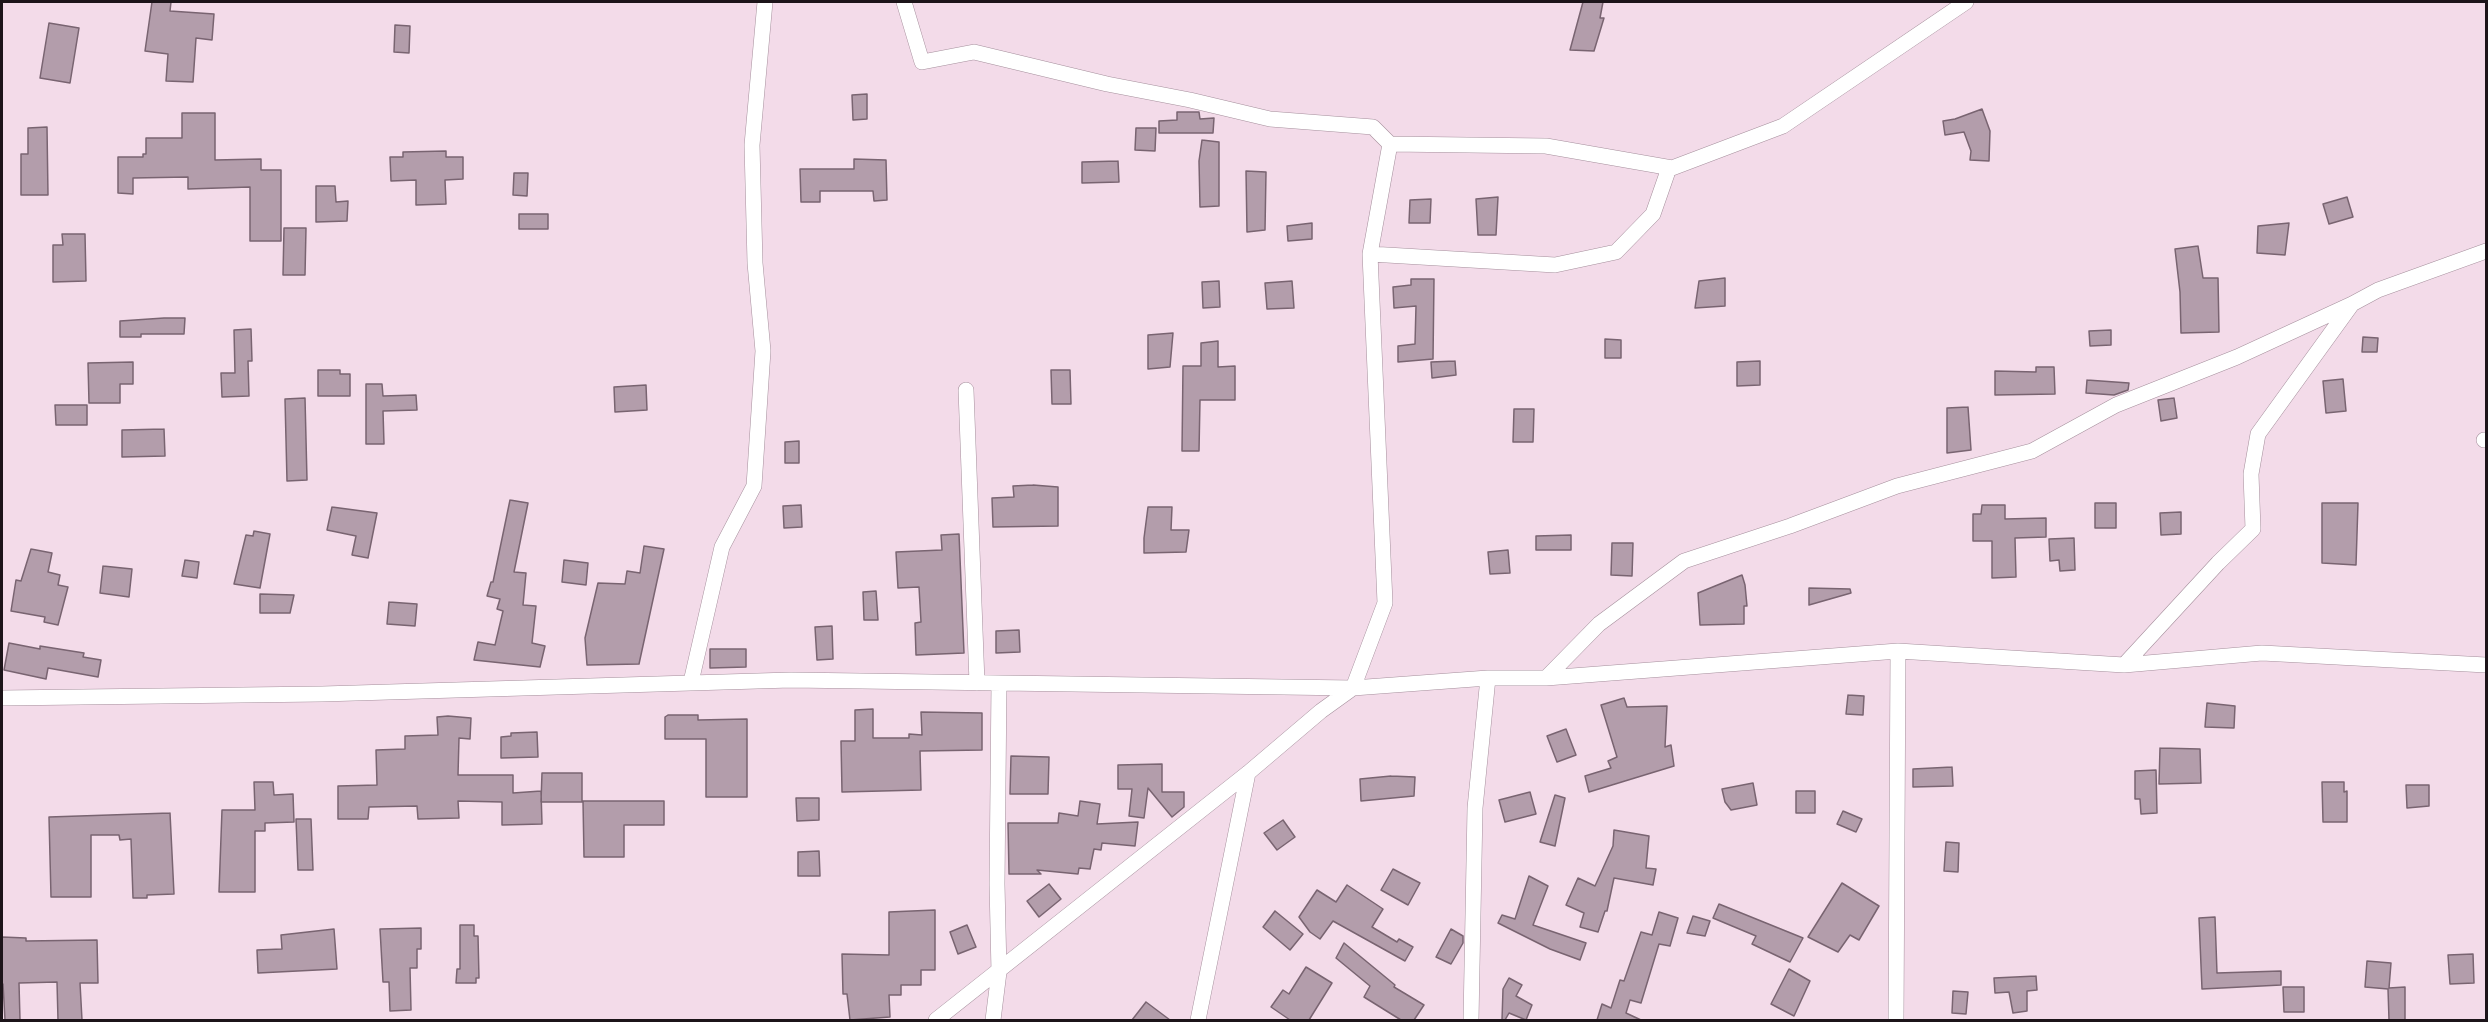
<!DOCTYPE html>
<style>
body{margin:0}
#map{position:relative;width:2488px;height:1022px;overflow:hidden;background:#f3dbe9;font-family:"Exo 2",sans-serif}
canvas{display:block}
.frame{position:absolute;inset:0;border:3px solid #1c1419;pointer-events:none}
</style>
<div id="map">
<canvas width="2488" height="1022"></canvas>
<div class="frame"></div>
</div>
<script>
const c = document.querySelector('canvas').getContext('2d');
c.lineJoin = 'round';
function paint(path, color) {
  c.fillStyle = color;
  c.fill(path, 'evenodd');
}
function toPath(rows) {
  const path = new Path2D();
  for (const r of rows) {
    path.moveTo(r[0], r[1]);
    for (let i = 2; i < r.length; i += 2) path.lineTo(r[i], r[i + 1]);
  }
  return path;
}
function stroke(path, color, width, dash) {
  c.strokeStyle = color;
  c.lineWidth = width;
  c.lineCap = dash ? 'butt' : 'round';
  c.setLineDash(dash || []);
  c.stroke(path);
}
const building = toPath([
 [152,2,171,2,170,11,214,14,212,40,196,38,193,82,166,81,168,54,145,51,152,2],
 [1583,2,1603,2,1600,18,1604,18,1594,51,1570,50,1583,2],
 [49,23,79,28,70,83,40,78,49,23],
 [395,25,410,26,409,53,394,52,395,25],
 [867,94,867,119,853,120,852,95,867,94],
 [1982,109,1990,131,1989,161,1970,160,1971,151,1964,132,1945,135,1943,121,1955,119,1982,109],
 [1177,112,1199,112,1200,119,1214,118,1213,133,1159,133,1159,121,1177,120,1177,112],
 [182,113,215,113,215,160,261,159,261,170,281,170,281,241,250,241,250,187,188,189,188,177,133,178,133,194,118,193,118,157,143,157,143,154,146,154,146,138,182,138,182,113],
 [47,127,48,195,21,195,21,154,28,154,28,128,47,127],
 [1136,128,1156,128,1155,151,1135,150,1136,128],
 [1202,140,1219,142,1219,206,1200,207,1199,161,1202,140],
 [446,151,446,157,463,157,463,179,445,180,446,204,416,205,416,180,391,181,390,157,403,157,403,152,446,151],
 [854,159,886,160,887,200,874,201,873,191,820,191,820,202,801,202,800,169,854,169,854,159],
 [1118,161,1119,182,1082,183,1082,162,1118,161],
 [1246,171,1266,172,1265,230,1247,232,1246,171],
 [514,173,528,173,527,196,513,195,514,173],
 [316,186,335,186,336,202,348,201,347,221,316,222,316,186],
 [1498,197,1496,235,1478,235,1476,199,1498,197],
 [2347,197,2353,217,2329,224,2323,204,2347,197],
 [1431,199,1430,223,1409,223,1410,200,1431,199],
 [519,214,548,214,548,229,519,229,519,214],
 [1312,223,1312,239,1288,241,1287,226,1312,223],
 [2289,223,2285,255,2257,253,2258,226,2289,223],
 [284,228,306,228,305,275,283,275,284,228],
 [62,234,85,234,86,281,53,282,53,245,63,245,62,234],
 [2198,246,2203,278,2218,278,2219,332,2181,333,2180,292,2175,249,2198,246],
 [1725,278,1725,306,1695,308,1699,281,1725,278],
 [1411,279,1434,279,1433,359,1398,362,1398,346,1415,344,1416,306,1394,308,1393,287,1411,285,1411,279],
 [1219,281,1220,307,1203,308,1202,282,1219,281],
 [1292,281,1294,308,1267,309,1265,283,1292,281],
 [164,318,185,318,184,334,141,334,141,337,120,337,120,321,164,318],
 [251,329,252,361,248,361,249,396,222,397,221,373,235,373,234,330,251,329],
 [2111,330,2111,345,2090,346,2089,331,2111,330],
 [1173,333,1170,367,1148,369,1148,335,1173,333],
 [2363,337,2378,338,2377,352,2362,352,2363,337],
 [1605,339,1621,340,1621,358,1605,358,1605,339],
 [1218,341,1218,367,1235,366,1235,400,1200,400,1199,451,1182,451,1183,366,1201,366,1201,343,1218,341],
 [1455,361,1456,375,1432,378,1431,362,1455,361],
 [1760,361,1760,385,1737,386,1737,362,1760,361],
 [133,362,133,384,120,384,120,403,89,403,88,363,133,362],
 [2036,367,2054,367,2055,394,1995,395,1995,371,2036,372,2036,367],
 [318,370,340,370,340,374,350,374,350,396,318,396,318,370],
 [1051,370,1070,370,1071,404,1052,404,1051,370],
 [2343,379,2346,411,2326,413,2323,381,2343,379],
 [2087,380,2129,383,2128,390,2114,395,2086,393,2087,380],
 [366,384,382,384,383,396,416,395,417,410,383,411,384,444,366,444,366,384],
 [646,385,647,410,615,412,614,387,646,385],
 [305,398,307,480,287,481,285,399,305,398],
 [2174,398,2177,418,2161,421,2158,400,2174,398],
 [55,405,87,405,87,425,56,425,55,405],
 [1968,407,1971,450,1947,453,1947,408,1968,407],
 [1514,409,1534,409,1533,442,1513,442,1514,409],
 [164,429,165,456,122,457,122,430,164,429],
 [799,441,799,463,785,463,785,442,799,441],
 [1033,485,1058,487,1058,526,993,527,992,498,1014,497,1013,486,1033,485],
 [510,500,528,503,514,572,526,573,523,605,536,606,532,643,545,646,540,667,474,660,478,642,495,645,503,611,497,609,500,599,487,596,491,582,493,582,510,500],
 [2095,503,2116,503,2116,528,2095,528,2095,503],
 [2322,503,2358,503,2356,565,2322,563,2322,503],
 [801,505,802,527,784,528,783,506,801,505],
 [1982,505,2005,505,2005,519,2046,518,2046,537,2015,538,2016,577,1992,578,1992,541,1973,541,1973,514,1981,514,1982,505],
 [332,507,377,513,368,558,352,555,356,536,327,530,332,507],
 [1148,507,1172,507,1171,530,1189,530,1186,552,1144,553,1144,538,1148,507],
 [2181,512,2181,534,2161,535,2160,513,2181,512],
 [254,531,270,534,260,588,234,584,246,535,253,536,254,531],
 [959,534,964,653,916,655,915,623,921,622,919,587,898,588,896,552,942,550,941,535,959,534],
 [1571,535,1571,550,1536,550,1536,536,1571,535],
 [2074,538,2075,570,2060,571,2059,560,2050,561,2049,539,2074,538],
 [1612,543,1633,543,1632,576,1611,575,1612,543],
 [644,546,664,549,639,664,587,665,585,638,598,583,625,584,627,571,640,573,644,546],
 [31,549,52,553,48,572,60,575,58,585,68,587,58,625,44,622,45,617,11,611,16,580,21,581,31,549],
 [1508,550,1510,573,1490,574,1488,552,1508,550],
 [185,560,199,562,197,578,182,576,185,560],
 [564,560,588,563,586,585,562,582,564,560],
 [103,566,132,569,129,597,100,593,103,566],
 [1742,575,1745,585,1747,606,1744,606,1744,624,1700,625,1698,593,1742,575],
 [1809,588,1850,589,1851,593,1809,605,1809,588],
 [876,591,878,620,864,620,863,592,876,591],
 [260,594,294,595,290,613,260,613,260,594],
 [389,602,417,604,415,626,387,624,389,602],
 [832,626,833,659,817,660,815,627,832,626],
 [1019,630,1020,652,996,653,996,631,1019,630],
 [9,643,40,649,40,646,84,653,83,657,101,660,98,677,48,668,46,679,4,670,9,643],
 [710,649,746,649,746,667,710,668,710,649],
 [1848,695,1864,696,1863,715,1846,714,1848,695],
 [1624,698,1627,707,1667,706,1665,747,1671,745,1674,766,1589,792,1585,776,1611,768,1608,761,1617,757,1601,705,1624,698],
 [2207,703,2235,706,2234,728,2205,727,2207,703],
 [873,709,873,738,909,738,909,734,922,735,921,712,982,713,982,750,920,751,921,790,842,792,841,741,855,741,855,710,873,709],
 [668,715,698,715,698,720,747,719,747,797,706,797,706,739,665,739,665,717,668,715],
 [448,716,471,718,470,739,459,738,458,775,513,775,513,793,541,791,542,824,502,825,502,802,458,801,459,818,418,819,417,806,369,807,368,819,338,819,338,786,377,785,376,750,405,749,405,736,438,735,437,717,448,716],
 [1566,729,1576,755,1557,762,1547,736,1566,729],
 [537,732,538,757,501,758,501,737,511,736,511,733,537,732],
 [2160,748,2200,749,2201,783,2159,784,2160,748],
 [1011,756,1049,757,1048,794,1010,794,1011,756],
 [1162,764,1162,792,1184,792,1184,807,1172,817,1148,788,1144,818,1129,816,1132,789,1118,789,1118,765,1162,764],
 [1952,767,1953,786,1913,787,1913,769,1952,767],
 [2156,770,2157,813,2141,814,2140,799,2135,799,2135,771,2156,770],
 [542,773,582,773,582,802,541,802,542,773],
 [1391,776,1415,777,1414,796,1361,801,1360,779,1391,776],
 [254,782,273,782,274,795,293,794,294,822,265,823,265,831,255,831,255,892,219,892,222,810,255,810,254,782],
 [2322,782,2344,782,2344,792,2347,791,2347,822,2323,822,2322,782],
 [1753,783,1757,805,1731,810,1725,802,1722,789,1753,783],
 [2406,785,2429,785,2429,806,2407,808,2406,785],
 [1796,791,1815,791,1815,813,1796,813,1796,791],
 [1530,792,1536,814,1505,822,1499,800,1530,792],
 [1555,795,1565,798,1555,846,1540,842,1555,795],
 [796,798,819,798,819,820,797,821,796,798],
 [583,801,664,801,664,825,624,825,624,857,584,857,583,801],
 [1080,801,1100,804,1097,824,1138,822,1135,846,1102,843,1101,850,1094,849,1090,869,1079,868,1078,874,1037,870,1041,874,1009,874,1008,823,1058,823,1059,813,1078,816,1080,801],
 [1843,811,1862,819,1856,832,1837,824,1843,811],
 [170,813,174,894,147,895,147,898,133,898,131,839,120,840,119,835,91,835,91,897,51,897,49,817,170,813],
 [296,819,311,819,313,870,298,870,296,819],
 [1283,820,1295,837,1277,850,1264,833,1283,820],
 [1614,830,1649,836,1646,868,1656,869,1653,885,1614,878,1607,911,1605,911,1598,932,1580,927,1584,913,1566,905,1578,878,1595,886,1613,846,1614,830],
 [1946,842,1959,843,1958,872,1944,871,1946,842],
 [819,851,820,876,798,876,798,852,819,851],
 [1393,869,1420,883,1408,905,1381,890,1393,869],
 [1529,876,1548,886,1533,925,1586,943,1580,960,1550,949,1498,923,1502,915,1515,919,1529,876],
 [1842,883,1879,906,1859,940,1850,935,1838,952,1808,937,1842,883],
 [1049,884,1061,899,1039,917,1027,901,1049,884],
 [1347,885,1383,909,1372,927,1397,942,1399,939,1413,947,1405,961,1333,921,1320,939,1310,932,1299,917,1317,890,1336,902,1347,885],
 [1719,904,1803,938,1790,962,1752,944,1756,936,1713,918,1719,904],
 [935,910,935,970,921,970,921,985,901,985,901,995,889,995,890,1017,850,1020,847,994,843,994,842,954,889,955,889,912,935,910],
 [1275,911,1303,934,1290,950,1263,927,1275,911],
 [1659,912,1678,918,1670,946,1659,944,1641,1003,1630,1000,1626,1013,1641,1020,1597,1020,1602,1004,1611,1008,1620,980,1624,981,1641,932,1652,935,1659,912],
 [1693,916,1710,921,1705,936,1687,933,1693,916],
 [2215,917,2217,973,2281,971,2281,985,2202,989,2199,918,2215,917],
 [460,925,474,925,474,936,478,936,479,978,476,978,476,983,456,983,457,969,460,969,460,925],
 [967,925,976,947,958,954,950,932,967,925],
 [421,928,421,949,417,949,417,968,410,968,411,1010,390,1011,389,982,383,982,380,929,421,928],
 [334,929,337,969,258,973,257,950,282,949,281,935,334,929],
 [1451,929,1463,936,1463,943,1451,964,1436,957,1451,929],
 [2,937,26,938,26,941,97,940,98,983,80,983,82,1020,58,1020,57,982,19,983,20,1020,5,1020,3,984,2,984,2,937],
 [1344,943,1395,985,1394,987,1424,1005,1414,1020,1401,1020,1364,997,1370,986,1336,958,1344,943],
 [2473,954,2474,983,2450,984,2448,955,2473,954],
 [2367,961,2391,963,2389,988,2405,987,2405,1020,2389,1020,2388,989,2365,987,2367,961],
 [1306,967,1332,983,1309,1020,1290,1020,1271,1007,1283,990,1289,994,1306,967],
 [1789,969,1810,981,1794,1016,1771,1004,1789,969],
 [2036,976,2037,990,2027,991,2027,1011,2013,1013,2009,992,1995,993,1994,978,2036,976],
 [1509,978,1522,985,1516,996,1532,1005,1526,1020,1509,1013,1505,1020,1502,1020,1503,989,1509,978],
 [2283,987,2304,987,2304,1012,2284,1012,2283,987],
 [1953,991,1968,992,1966,1014,1952,1013,1953,991],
 [1146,1002,1170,1020,1132,1020,1146,1002]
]);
paint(building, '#b39dab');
stroke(building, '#796471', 1.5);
const minor = toPath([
 [904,2,922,62,974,52,1107,84,1190,100,1270,119,1373,127,1390,144],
 [1370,254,1555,265,1616,252,1653,214,1669,168],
 [966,390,977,683],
 [2484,440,2486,440],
 [2124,665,2218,563,2253,529,2251,474,2258,434,2352,304,2378,290,2486,251],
 [1546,678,1599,624,1684,561,1790,526,1897,486,2032,451,2116,405,2237,357,2352,304],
 [691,682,722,547,754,486,763,351,755,263,752,145,765,2],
 [2,698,322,694,791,680,1353,688,1385,603,1370,254,1390,144,1546,146,1672,168,1783,126,1966,2],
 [936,1020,1248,773,1321,711,1353,688,1488,678,1546,678,1898,651,2124,665,2262,653,2486,665],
 [993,1020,999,972,997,884,999,683],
 [1198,1020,1248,773],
 [1471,1020,1475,808,1488,678],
 [1896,1020,1898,651]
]);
stroke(minor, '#a58f9c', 16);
stroke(minor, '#fff', 15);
</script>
